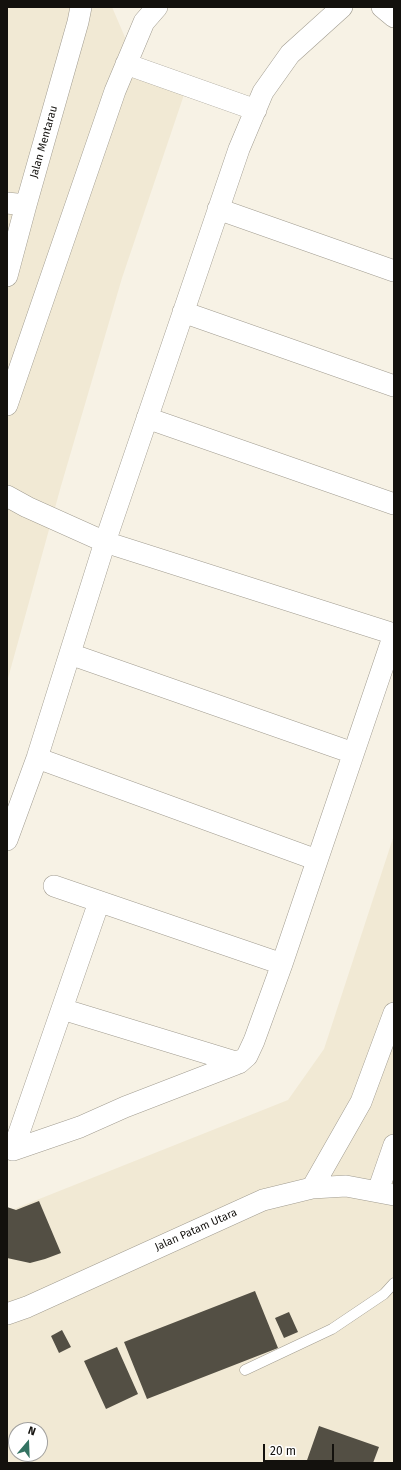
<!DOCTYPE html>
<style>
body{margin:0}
#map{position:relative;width:401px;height:1470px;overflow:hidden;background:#f7f2e5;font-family:"Fira Sans",sans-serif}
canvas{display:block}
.frame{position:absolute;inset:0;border:8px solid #13110d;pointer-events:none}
.north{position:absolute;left:8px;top:1422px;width:40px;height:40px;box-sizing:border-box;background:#fff;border:1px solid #a1a09e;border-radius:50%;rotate:19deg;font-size:11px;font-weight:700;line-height:16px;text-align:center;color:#13110d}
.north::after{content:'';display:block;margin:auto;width:14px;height:18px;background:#337362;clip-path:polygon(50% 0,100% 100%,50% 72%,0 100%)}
.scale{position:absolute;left:263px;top:1444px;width:71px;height:18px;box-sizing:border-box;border:2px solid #13110d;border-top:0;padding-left:5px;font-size:12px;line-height:14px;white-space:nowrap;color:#13110d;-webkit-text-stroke:3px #fff;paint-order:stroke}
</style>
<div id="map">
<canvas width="401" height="1470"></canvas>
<div class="frame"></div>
<div class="north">N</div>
<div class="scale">20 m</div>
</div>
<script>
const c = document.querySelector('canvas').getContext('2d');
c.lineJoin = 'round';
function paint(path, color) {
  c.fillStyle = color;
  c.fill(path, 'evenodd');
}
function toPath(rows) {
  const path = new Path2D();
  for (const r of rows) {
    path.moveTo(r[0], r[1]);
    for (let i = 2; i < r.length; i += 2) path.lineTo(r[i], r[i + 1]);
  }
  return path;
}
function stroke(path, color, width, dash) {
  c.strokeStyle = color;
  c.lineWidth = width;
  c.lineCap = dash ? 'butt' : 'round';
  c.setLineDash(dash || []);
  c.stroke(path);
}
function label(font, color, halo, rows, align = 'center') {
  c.font = font + ' "Fira Sans",sans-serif';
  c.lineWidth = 4;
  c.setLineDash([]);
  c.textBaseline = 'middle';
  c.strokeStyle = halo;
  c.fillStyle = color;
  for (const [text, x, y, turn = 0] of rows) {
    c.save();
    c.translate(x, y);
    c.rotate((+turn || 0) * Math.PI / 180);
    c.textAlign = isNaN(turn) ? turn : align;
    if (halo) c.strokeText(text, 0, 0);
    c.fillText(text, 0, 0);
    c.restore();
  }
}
paint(toPath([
 [7,7,112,7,133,56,190,77,122,278,61,486,7,682],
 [394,835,394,1463,7,1463,7,1210,9,1211,288,1100,324,1049],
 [16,1430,40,1430,40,1454,16,1454]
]), '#f1e9d4');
paint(toPath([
 [39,1201,61,1253,45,1259,30,1263,7,1258,7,1207,16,1210],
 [255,1291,278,1348,147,1399,124,1342],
 [289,1312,298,1332,284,1338,275,1318],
 [62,1330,71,1347,59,1353,51,1336],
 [117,1347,138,1394,106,1409,84,1361],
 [319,1426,379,1447,373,1463,306,1463]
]), '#534f44');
const service = toPath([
 [245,1370,332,1329,384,1294,394,1283]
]);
const minor = toPath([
 [382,7,394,17],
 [126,64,256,110],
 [7,203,26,205],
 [218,209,394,271],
 [7,276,26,205,78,22,81,7],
 [183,312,394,386],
 [7,405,115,91,144,22,157,7],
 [147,418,394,504],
 [7,496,27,507,105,542,394,634],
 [70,654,353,753],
 [37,758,317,860],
 [7,840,37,758,105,542,239,149,263,92,290,54,342,7],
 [54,886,282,964],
 [62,1009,239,1063],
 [7,1148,13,1150,80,1127,125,1107,239,1063,247,1056,254,1041,282,964,394,634],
 [13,1150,99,902],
 [312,1188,361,1102,394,1013],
 [378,1191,394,1145],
 [7,1314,27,1307,263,1200,312,1188,346,1186,394,1195]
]);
stroke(service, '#a19c90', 11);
stroke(minor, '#a19c90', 22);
stroke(service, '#fff', 10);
stroke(minor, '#fff', 21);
label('11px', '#13110d', '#fff', [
 ["Jalan Mentarau",44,142,-74],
 ["Jalan Patam Utara",196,1230,-24]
]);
</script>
